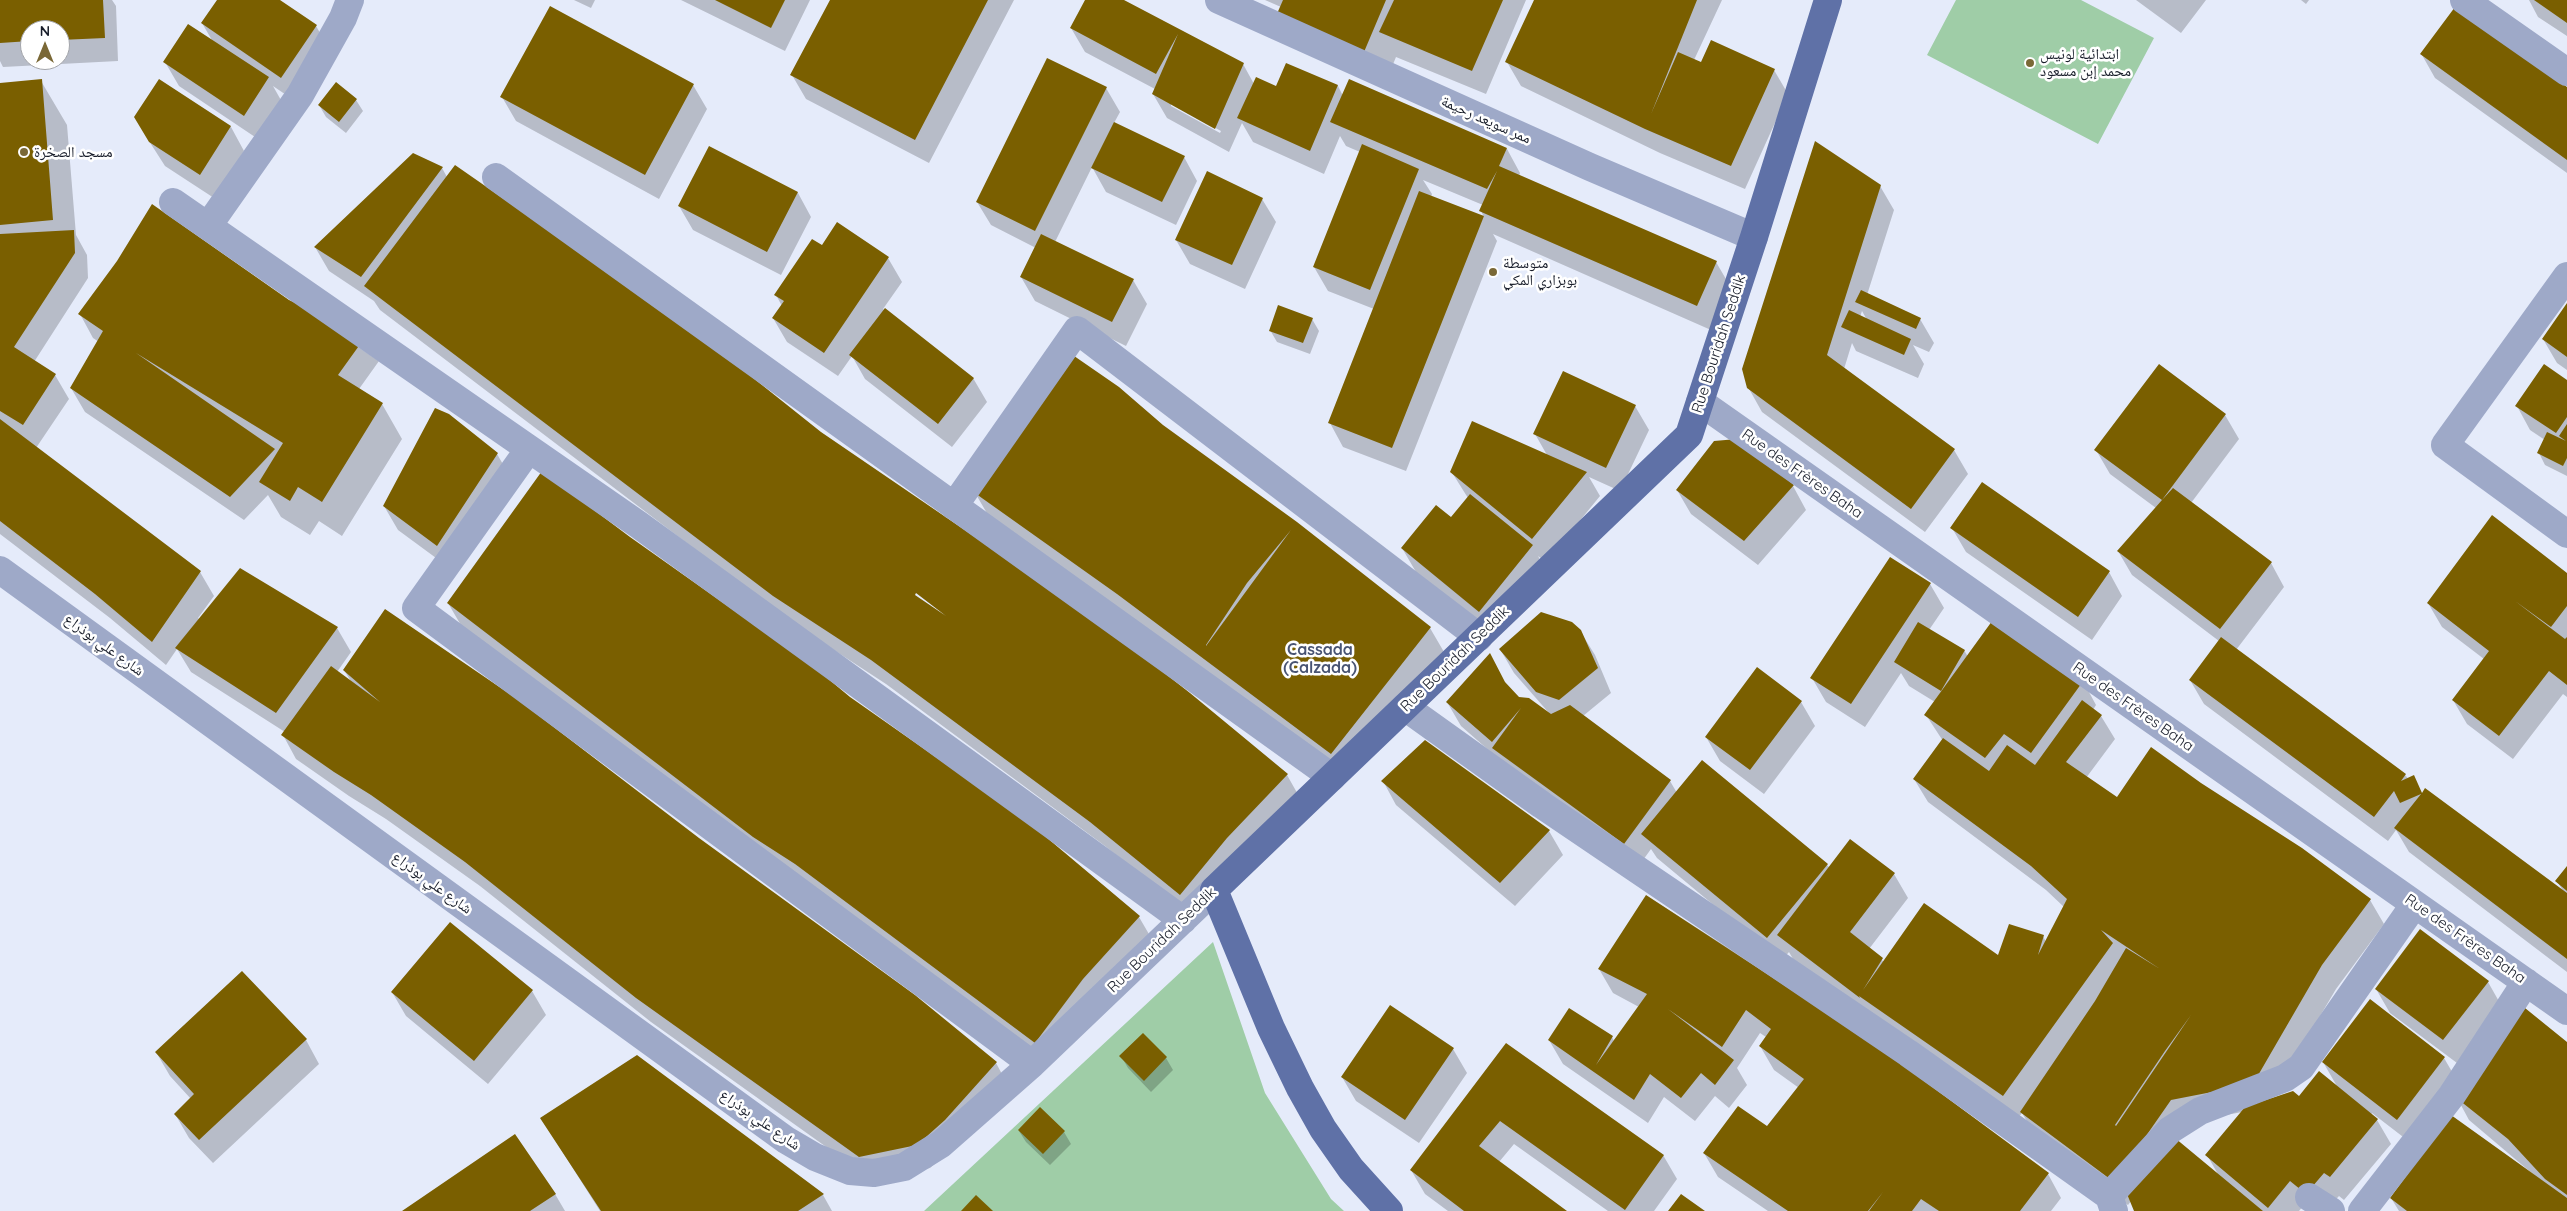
<!DOCTYPE html>
<meta charset="utf-8">
<style>
body{margin:0}
#map{position:relative;width:2567px;height:1211px;overflow:hidden;background:#e5ebfa;font-family:Quicksand,sans-serif}
canvas{display:block}
.north{position:absolute;left:20px;top:20px;width:50px;height:50px;box-sizing:border-box;background:#fff;border:1px solid #a3a5aa;border-radius:50%;rotate:0deg;font-size:14px;font-weight:700;line-height:20px;text-align:center;color:#181d2a}
.north::after{content:'';display:block;margin:auto;width:18px;height:22px;background:#7a6836;clip-path:polygon(50% 0,100% 100%,50% 72%,0 100%)}
</style>
<div id="map">
<canvas width="2567" height="1211"></canvas>
<div class="north">N</div>
</div>
<script>
const c = document.querySelector('canvas').getContext('2d');
c.lineJoin = 'round';
function paint(path, color) {
  c.fillStyle = color;
  c.fill(path, 'evenodd');
}
function toPath(rows) {
  const path = new Path2D();
  for (const r of rows) {
    path.moveTo(r[0], r[1]);
    for (let i = 2; i < r.length; i += 2) path.lineTo(r[i], r[i + 1]);
  }
  return path;
}
function stroke(path, color, width, dash) {
  c.strokeStyle = color;
  c.lineWidth = width;
  c.lineCap = dash ? 'butt' : 'round';
  c.setLineDash(dash || []);
  c.stroke(path);
}
function label(font, color, halo, rows, align = 'center') {
  c.font = font + ' Quicksand,"Noto Naskh Arabic",sans-serif';
  c.lineWidth = 5;
  c.setLineDash([]);
  c.textBaseline = 'middle';
  c.strokeStyle = halo;
  c.fillStyle = color;
  for (const [text, x, y, turn = 0] of rows) {
    c.save();
    c.translate(x, y);
    c.rotate((+turn || 0) * Math.PI / 180);
    c.textAlign = isNaN(turn) ? turn : align;
    if (halo) c.strokeText(text, 0, 0);
    c.fillText(text, 0, 0);
    c.restore();
  }
}
paint(toPath([
 [1956,0,2081,0,2154,38,2098,144,1927,55],
 [1213,942,1265,1093,1331,1199,1344,1211,924,1211]
]), '#9fcda7');
paint(toPath([
 [0,0,112,0,116,6,118,61,3,67,0,61],
 [30,30,60,30,60,60,30,60],
 [218,0,278,0,316,26,330,50,295,101,273,86,282,102,258,139,179,86,165,62,213,42,202,23],
 [574,0,595,0,591,8],
 [681,0,810,0,785,51],
 [831,0,1014,0,929,163,806,99,792,75],
 [1086,0,1121,0,1243,64,1254,84,1276,88,1287,64,1338,86,1343,96,1507,149,1520,173,1519,176,1716,262,1730,286,1711,330,1493,234,1497,241,1406,471,1343,447,1330,423,1374,309,1328,291,1314,267,1360,152,1346,146,1340,136,1324,174,1253,142,1242,123,1229,152,1167,118,1153,94,1155,89,1085,52,1071,28],
 [1171,103,1221,131,1220,133,1171,106],
 [1423,180,1483,205,1481,211,1484,217,1431,197,1432,194],
 [1265,0,1526,0,1486,94,1396,57,1384,86,1281,7],
 [1536,0,1722,0,1694,60,1702,64,1774,70,1788,94,1745,189,1660,153,1521,86,1507,62],
 [2136,0,2206,0,2181,33],
 [2301,0,2309,0,2306,4],
 [2529,0,2567,0,2567,36,2538,17],
 [2422,55,2567,88,2567,173,2435,78],
 [41,81,67,125,76,235,87,255,88,278,34,362,55,375,69,399,36,448,200,572,214,596,198,618,200,620,240,570,337,628,351,652,337,672,352,683,344,670,996,1063,1009,1087,958,1144,930,1168,874,1181,651,1022,480,886,386,819,349,796,296,759,283,735,285,732,191,672,177,649,166,665,110,618,0,534,0,84],
 [159,81,231,127,244,151,214,198,165,166,149,141],
 [693,85,707,109,659,199,516,121,502,97],
 [1106,88,1120,112,1114,123,1184,157,1197,181,1176,225,1106,192,1092,167,1055,242,1133,280,1147,304,1126,346,1035,301,1021,277,1036,248,991,225,977,202],
 [356,100,363,111,346,133,326,117,319,105],
 [710,148,798,193,811,217,781,275,693,230,679,206],
 [442,168,447,177,820,433,1287,775,1300,798,1194,918,1105,846,886,684,788,620,380,310,374,301,329,271,315,247],
 [915,591,944,613,943,615,913,595],
 [1880,186,1894,210,1867,295,1920,319,1934,343,1929,352,1913,345,1924,364,1918,378,1856,351,1852,343,1844,369,1954,450,1968,474,1925,532,1762,412,1748,387],
 [1862,311,1867,320,1860,317],
 [1262,199,1276,222,1245,289,1190,264,1176,240],
 [888,258,902,282,883,309,973,378,987,402,952,447,865,379,852,356,838,376,787,342,773,318,782,306,776,295],
 [289,301,379,361,359,389,382,404,402,439,342,536,319,521,310,535,281,517,268,495,244,520,85,412,71,388,99,342,93,338,80,314],
 [2567,305,2567,370,2557,363,2543,339],
 [1312,319,1319,331,1310,354,1277,342,1270,330],
 [2567,381,2567,476,2545,465,2539,453,2545,440,2530,430,2517,406],
 [1635,406,1649,430,1620,491,1589,477,1600,496,1546,562,1538,556,1546,570,1494,635,1416,572,1402,548,1452,519,1468,498,1451,471,1547,455,1535,434],
 [448,415,497,454,511,478,451,569,398,530,384,506],
 [2225,415,2239,439,2191,503,2271,563,2284,587,2236,650,2405,775,2422,794,2563,891,2557,881,2567,868,2567,972,2409,852,2396,830,2388,841,2204,704,2190,680,2219,641,2132,575,2118,551,2156,508,2110,474,2096,450],
 [1163,426,1430,628,1444,652,1346,777,988,515,974,491],
 [1793,486,1806,510,1758,565,1691,514,1677,490],
 [1952,528,2109,572,2122,596,2092,640,1966,552],
 [2567,575,2567,697,2563,694,2513,759,2467,724,2453,700,2484,659,2442,627,2428,603],
 [1930,584,1944,608,1929,630,1964,650,1968,657,2083,681,2096,705,2093,710,2101,716,2115,739,2086,778,2117,798,2201,784,2301,849,2370,900,2384,924,2336,989,2271,1099,2299,1097,2338,1088,2323,1062,2371,1001,2444,1058,2458,1082,2411,1143,2372,1113,2371,1115,2377,1120,2391,1144,2344,1200,2339,1196,2325,1211,2304,1205,2299,1211,2135,1211,2131,1201,2128,1205,2036,1136,2022,1113,2017,1119,1793,959,1789,952,1781,961,1657,858,1651,849,1638,867,1501,761,1461,726,1447,702,1507,686,1519,698,1549,713,1514,673,1500,649,1580,631,1595,655,1611,693,1583,716,1670,781,1677,793,1827,865,1830,868,1851,841,1894,874,1908,898,1869,949,1884,962,2003,961,2043,936,2046,942,2064,907,2046,890,1928,802,1914,779,1943,741,1926,715,1935,702,1909,686,1901,673,1865,727,1826,702,1812,678],
 [2242,1112,2207,1155,2219,1176,2174,1139,2185,1123],
 [448,603,849,698,1139,917,1153,941,1049,1066,462,627],
 [1758,669,1801,702,1815,726,1764,794,1720,761,1706,737],
 [1425,741,1549,831,1563,855,1515,906,1396,805,1383,781],
 [1647,896,1769,974,2048,1174,2061,1198,2051,1211,1768,1211,1718,1177,1704,1153,1767,1127,1799,1088,1774,1070,1760,1046,1766,1037,1760,1033,1737,1068,1747,1085,1729,1108,1715,1096,1695,1121,1664,1097,1648,1123,1563,1064,1549,1040,1612,1037,1614,1041,1639,1007,1613,993,1599,969],
 [2488,982,2501,1005,2457,1063,2390,1013,2376,989],
 [532,991,546,1015,488,1084,406,1016,392,992],
 [1143,1035,1166,1058,1173,1070,1151,1092,1128,1068,1121,1056],
 [306,1040,319,1064,213,1163,189,1138,175,1114,191,1099,170,1076,156,1052],
 [2567,1044,2567,1211,2399,1211,2391,1198,2534,1175,2469,1120,2456,1096],
 [1507,1045,1663,1155,1677,1179,1654,1211,1608,1211,1514,1144,1499,1162,1565,1211,1448,1211,1425,1194,1411,1170],
 [1453,1049,1467,1073,1419,1143,1356,1101,1342,1077],
 [637,1057,823,1195,832,1211,600,1211,541,1118],
 [1040,1109,1064,1132,1071,1144,1050,1165,1026,1142,1019,1131],
 [555,1194,565,1211,405,1211]
]), '#0003');
paint(toPath([
 [0,0,103,0,105,38,60,40,60,30,30,30,30,41,0,43],
 [217,0,280,0,317,25,281,78,201,23],
 [715,0,785,0,771,28],
 [830,0,988,0,915,140,790,75],
 [1085,0,1124,0,1244,63,1215,129,1152,94,1178,34,1156,74,1070,28],
 [1283,0,1386,0,1364,52,1276,16],
 [1394,0,1503,0,1472,71,1379,32],
 [1534,0,1697,0,1651,114,1678,52,1701,62,1711,40,1775,69,1731,166,1645,129,1505,62],
 [2534,0,2567,0,2567,23],
 [550,6,694,84,645,175,500,97],
 [2455,7,2567,87,2567,160,2420,54],
 [188,24,269,77,244,116,163,62],
 [1047,58,1107,87,1035,231,976,202],
 [1286,63,1338,85,1310,151,1237,118,1256,77,1276,86],
 [42,79,53,220,0,225,0,83],
 [159,79,231,126,200,175,149,142,134,117],
 [1349,79,1507,148,1499,166,1717,261,1697,306,1479,211,1497,171,1487,189,1330,122],
 [336,82,357,99,339,122,318,105],
 [1114,122,1185,156,1162,202,1091,168],
 [1815,141,1881,185,1827,355,1955,449,1911,509,1747,388,1742,369],
 [1362,144,1419,169,1370,290,1313,267],
 [709,146,798,192,767,252,678,206],
 [413,153,443,167,361,277,314,247],
 [455,165,698,334,821,432,1098,621,1190,693,1288,774,1227,838,1180,895,1090,822,871,660,773,596,364,286],
 [916,593,946,616,915,595],
 [1207,171,1263,198,1232,265,1175,240],
 [1419,191,1484,216,1392,448,1328,423],
 [152,204,289,300,366,336,338,375,383,403,322,502,298,487,290,501,259,482,283,443,136,353,275,449,230,497,70,388,103,331,78,314,117,261],
 [837,222,889,257,824,353,772,318,784,301,774,295,812,239,822,245],
 [74,230,75,253,14,347,56,374,23,425,0,411,0,234],
 [1041,234,1134,279,1112,322,1020,277],
 [1861,290,1921,318,1916,329,1855,302],
 [2567,303,2567,357,2542,339],
 [1278,305,1313,318,1303,343,1269,331],
 [885,308,974,378,938,424,849,355],
 [1849,310,1911,339,1904,355,1841,327],
 [1064,349,1119,387,1163,425,1297,522,1431,627,1331,754,1117,594,972,491],
 [1291,530,1206,646,1206,645,1247,583],
 [2159,364,2226,414,2162,500,2173,488,2272,562,2220,629,2117,551,2162,500,2094,450],
 [2544,364,2567,380,2567,417,2556,433,2515,406],
 [1563,371,1636,405,1606,468,1533,434],
 [435,408,449,414,498,453,437,546,383,506],
 [0,419,201,571,152,642,95,594,0,521],
 [1472,421,1587,472,1532,539,1450,472],
 [2567,424,2567,458,2563,466,2537,453,2547,432,2566,441,2559,436],
 [1737,439,1794,485,1744,541,1676,490,1714,441],
 [542,471,630,537,814,667,850,697,1027,821,1140,916,1083,979,1035,1043,795,864,753,837,447,603],
 [1982,482,2110,571,2078,617,1950,528],
 [1470,494,1533,545,1479,612,1401,548,1436,505,1451,517],
 [2492,515,2567,573,2567,606,2551,627,2515,601,2565,639,2567,637,2567,685,2549,671,2499,736,2452,700,2489,651,2427,603],
 [1890,557,1931,583,1851,704,1810,678],
 [240,568,338,627,276,713,175,648],
 [385,609,517,699,699,838,915,995,997,1062,945,1120,917,1145,859,1157,636,998,465,862,371,795,334,772,281,735,331,666,380,702,343,670],
 [1541,612,1572,622,1581,630,1598,668,1559,700,1536,692,1499,649],
 [1995,617,2084,680,2031,753,2004,734,1985,758,1924,715],
 [1918,622,1965,650,1941,691,1894,662],
 [2221,637,2406,774,2401,781,2414,775,2422,793,2425,788,2567,893,2567,959,2394,828,2421,794,2400,803,2394,791,2374,817,2189,680],
 [1490,653,1505,682,1519,697,1529,698,1551,714,1570,705,1671,780,1624,844,1492,748,1521,708,1492,742,1446,702],
 [1757,667,1802,701,1750,770,1705,737],
 [2082,700,2102,715,2066,762,2117,797,2151,747,2201,783,2302,848,2371,899,2322,965,2253,1084,2171,1100,2114,1182,2020,1112,2095,1001,2126,948,2160,969,2101,930,2113,943,2003,1096,1859,996,1860,998,1777,935,1850,839,1895,873,1850,932,1883,958,1863,990,1924,903,1998,955,2009,924,2044,935,2038,955,2067,899,2031,866,1913,779,1943,738,1989,771,2007,745,2035,765],
 [2191,1015,2116,1126,2115,1125,2165,1051],
 [1425,740,1550,830,1500,883,1381,781],
 [1702,760,1828,864,1767,938,1641,834],
 [2567,866,2567,891,2555,881],
 [1646,895,1874,1044,2049,1173,2020,1211,1939,1211,1921,1199,1912,1211,1869,1211,1883,1192,1868,1211,1788,1211,1703,1153,1738,1106,1767,1126,1804,1079,1759,1046,1771,1029,1746,1010,1722,1047,1668,1009,1734,1060,1715,1085,1701,1073,1681,1098,1650,1074,1634,1100,1548,1040,1569,1008,1613,1036,1596,1065,1647,994,1598,969],
 [450,922,533,990,474,1061,391,992],
 [2420,929,2489,981,2443,1040,2375,989],
 [242,971,307,1039,199,1140,174,1114,194,1094,155,1052],
 [2370,999,2445,1057,2397,1120,2322,1062],
 [1390,1005,1454,1048,1405,1120,1341,1077],
 [2525,1008,2567,1042,2567,1195,2545,1179,2508,1139,2454,1096],
 [1143,1033,1167,1057,1144,1081,1119,1056],
 [1506,1043,1664,1155,1625,1210,1500,1121,1479,1146,1567,1211,1464,1211,1410,1170],
 [637,1055,824,1194,798,1211,601,1211,540,1118],
 [2319,1071,2378,1119,2330,1177,2324,1173,2306,1194,2290,1181,2268,1208,2205,1155,2245,1107,2293,1091,2299,1096],
 [1040,1107,1065,1131,1043,1154,1018,1130],
 [2451,1115,2567,1198,2567,1211,2407,1211,2390,1198],
 [515,1134,556,1194,530,1211,402,1211],
 [2175,1138,2263,1211,2134,1211,2127,1194],
 [1681,1194,1705,1211,1668,1211],
 [976,1195,993,1211,961,1211]
]), '#7a5f00');
stroke(toPath([
 [1219,0,1590,167,1754,237],
 [2464,0,2567,72],
 [496,177,1332,777],
 [173,202,639,525,1183,920],
 [208,226,300,95,343,18,350,0],
 [2567,276,2445,445,2567,534],
 [1700,402,2567,1011],
 [529,449,416,608,1032,1064],
 [954,506,1077,330,1479,637],
 [0,570,786,1140,815,1157,850,1171,874,1173,904,1167,941,1144,1032,1064,1214,890],
 [1405,707,1542,805,1908,1053,2109,1196],
 [2309,1197,2331,1211],
 [2114,1211,2109,1196,2170,1130,2200,1111,2285,1078,2301,1067,2414,905],
 [2362,1211,2452,1095,2526,982]
]), '#9ea9c8', 28);
stroke(toPath([
 [1389,1211,1351,1169,1323,1129,1300,1088,1271,1028,1214,890,1689,435,1754,237,1828,0]
]), '#5f71a7', 28);
for (const [x, y, r, color] of [
 [2030,63,5,"#7a6836"],
 [24,152,5,"#7a6836"],
 [1493,272,5,"#7a6836"]
]) {
  const dot = new Path2D();
  dot.arc(x, y, r, 0, 2 * Math.PI);
  c.fillStyle = color;
  c.fill(dot);
  stroke(dot, '#fff', 2);
}
label('15px', '#181d2a', '#fff', [
 ["ابتدائية لونيس",2040,54],
 ["محمد إبن مسعود",2040,71],
 ["مسجد الصخرة",34,152],
 ["متوسطة",1503,263],
 ["بوبزاري المكي",1503,280]
], 'left');
label('15px', '#181d2a', '#fff', [
 ["ممر سويعد رحيمة",1486,120,24],
 ["Rue Bouridah Seddik",1719,344,-72],
 ["Rue des Frères Baha",1802,474,35],
 ["شارع علي بوذراع",104,645,36],
 ["Rue Bouridah Seddik",1455,659,-44],
 ["Rue des Frères Baha",2133,707,35],
 ["شارع علي بوذراع",432,883,36],
 ["Rue des Frères Baha",2465,939,35],
 ["Rue Bouridah Seddik",1162,940,-44],
 ["شارع علي بوذراع",760,1120,35]
]);
label('bold 16px', '#495473', '#fff', [
 ["Cassada",1320,650],
 ["(Calzada)",1320,668]
]);
</script>
